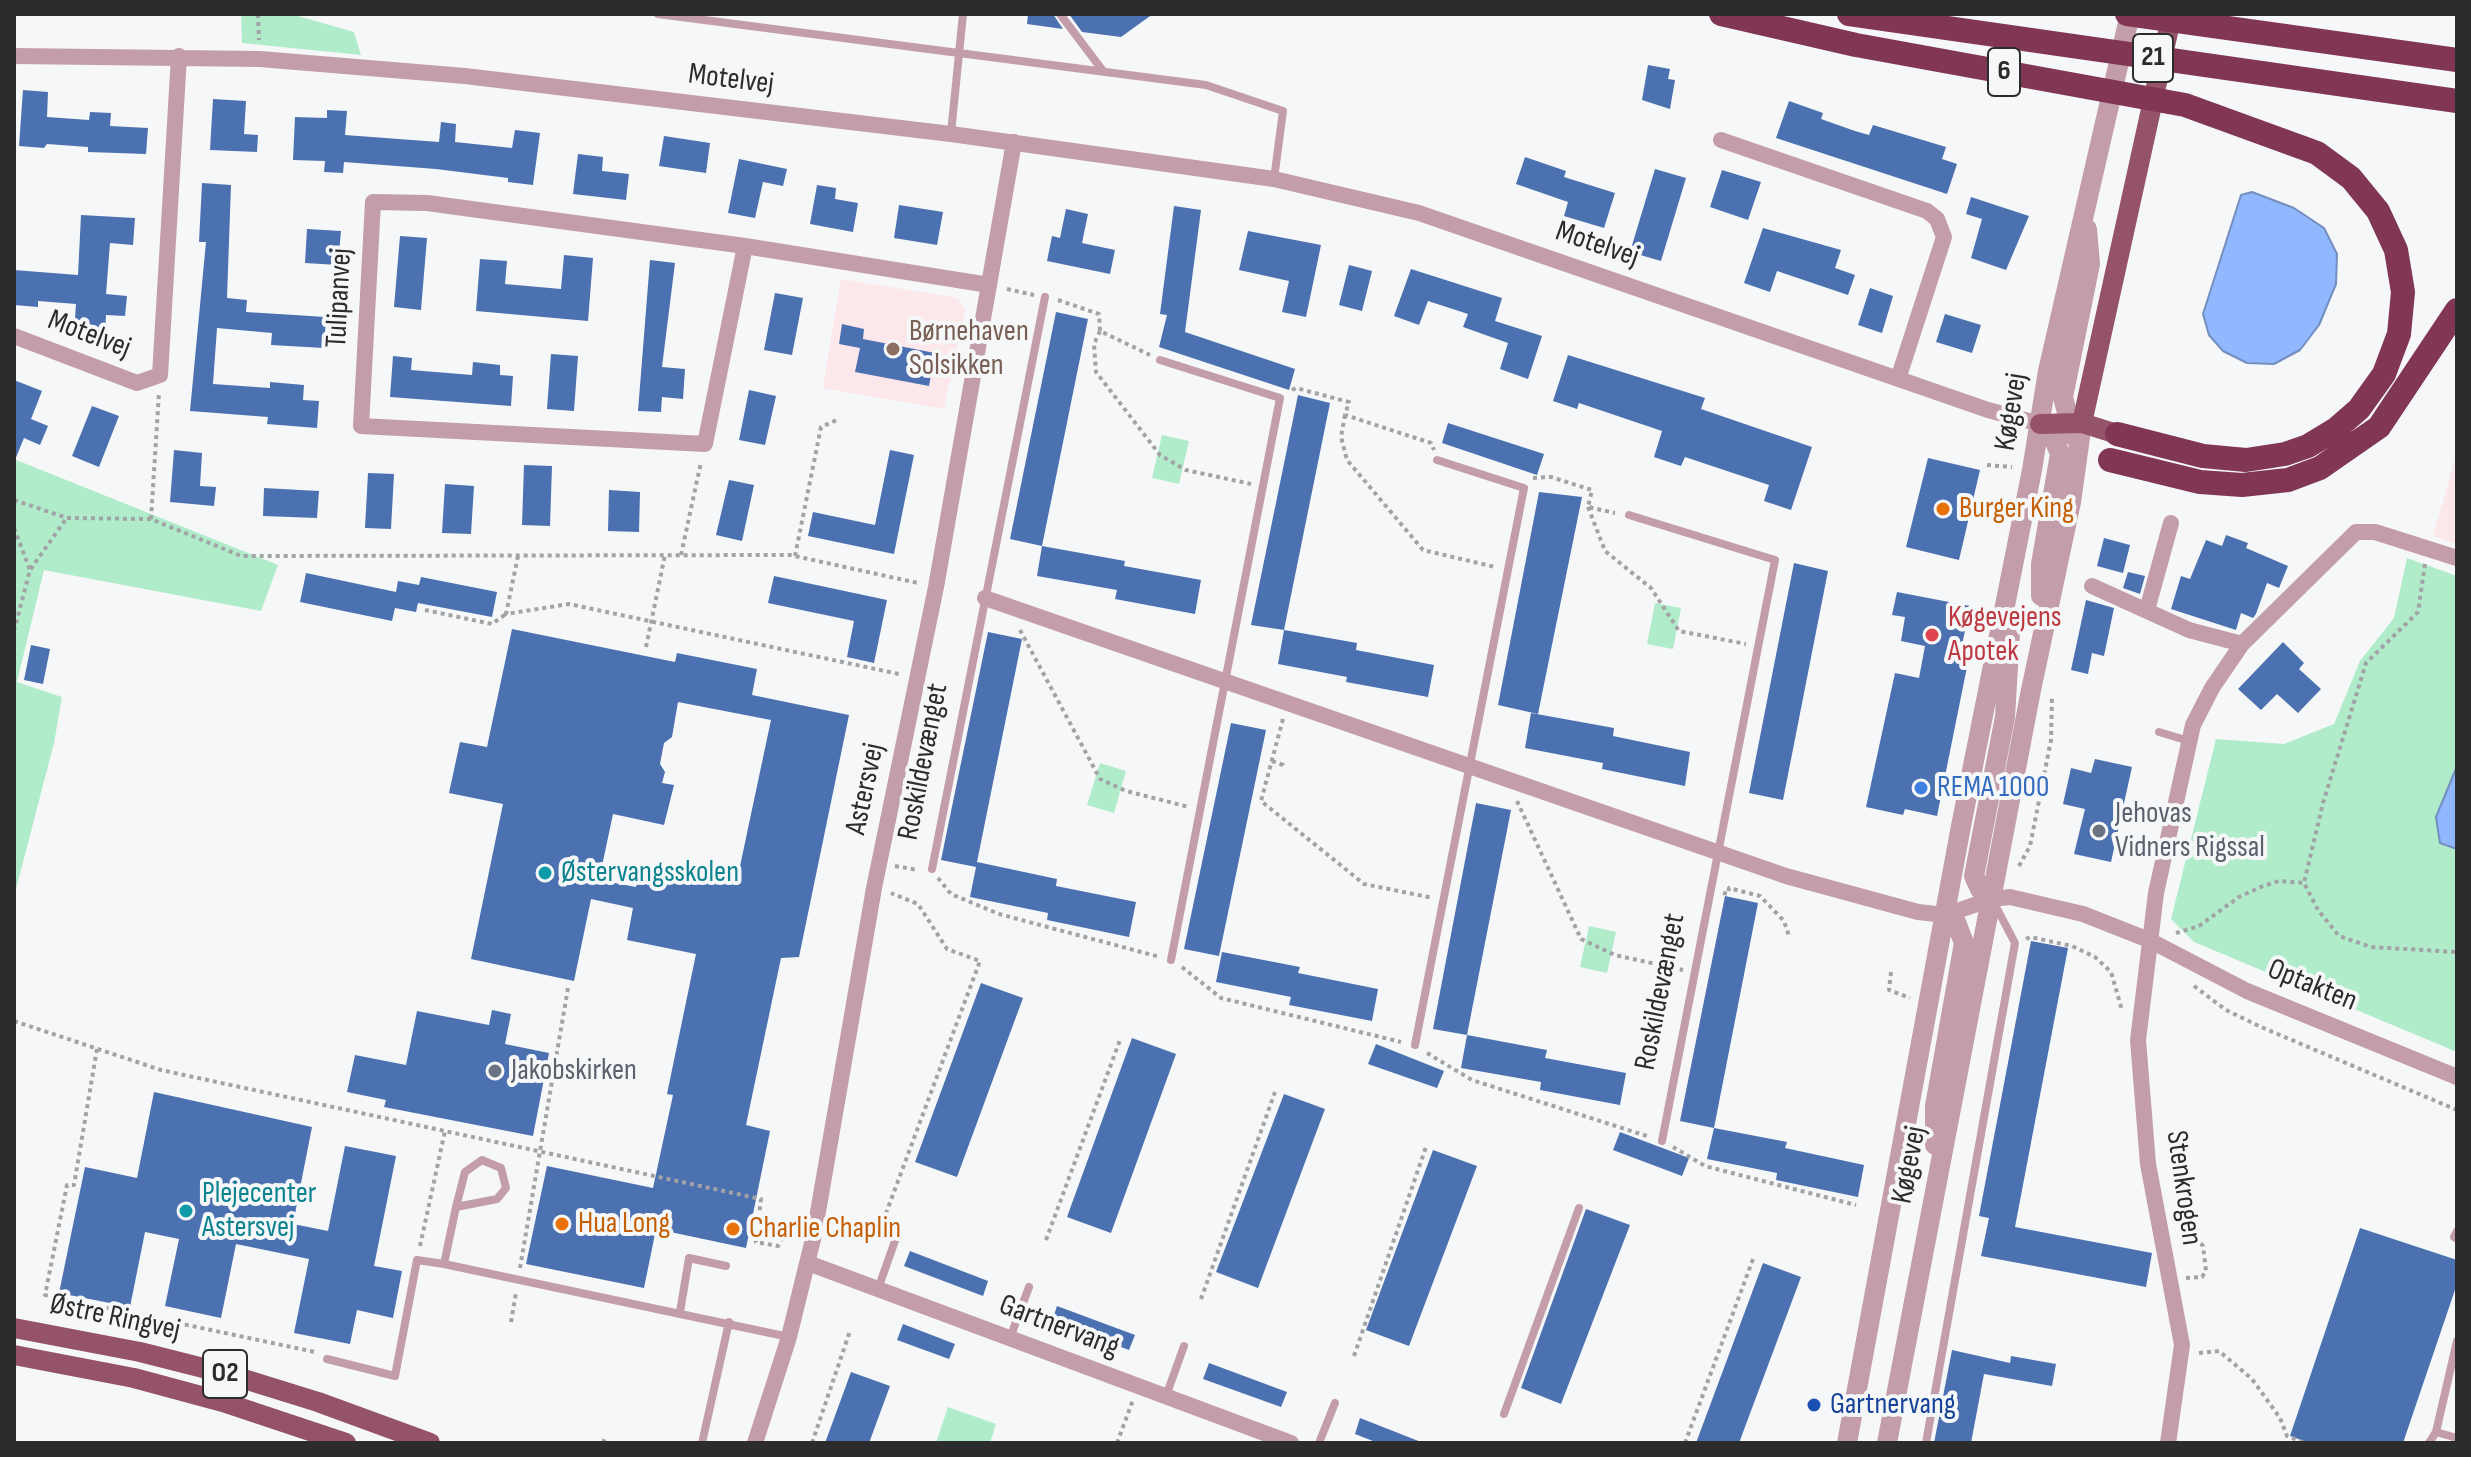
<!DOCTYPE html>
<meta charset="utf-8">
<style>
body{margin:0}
#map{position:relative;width:2471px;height:1457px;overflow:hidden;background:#f6f7f8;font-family:"Sofia Sans Condensed",sans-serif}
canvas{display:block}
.frame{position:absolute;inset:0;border:16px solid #2c2c2d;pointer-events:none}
</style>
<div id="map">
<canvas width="2471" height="1457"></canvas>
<div class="frame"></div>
</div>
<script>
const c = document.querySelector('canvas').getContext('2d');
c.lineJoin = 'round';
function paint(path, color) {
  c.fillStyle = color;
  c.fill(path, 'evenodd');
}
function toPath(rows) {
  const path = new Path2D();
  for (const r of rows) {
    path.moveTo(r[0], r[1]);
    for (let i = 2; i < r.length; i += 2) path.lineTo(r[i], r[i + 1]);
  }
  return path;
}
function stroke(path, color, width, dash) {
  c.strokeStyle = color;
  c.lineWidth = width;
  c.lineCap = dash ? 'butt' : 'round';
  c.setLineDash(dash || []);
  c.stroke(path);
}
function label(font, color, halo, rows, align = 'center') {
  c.font = font + ' "Sofia Sans Condensed",sans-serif';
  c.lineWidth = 8;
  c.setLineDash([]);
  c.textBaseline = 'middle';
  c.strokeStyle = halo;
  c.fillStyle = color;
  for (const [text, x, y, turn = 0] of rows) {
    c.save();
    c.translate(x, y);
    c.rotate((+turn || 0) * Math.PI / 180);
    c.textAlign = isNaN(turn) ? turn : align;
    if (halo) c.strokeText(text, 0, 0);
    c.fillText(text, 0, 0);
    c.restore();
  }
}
paint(toPath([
 [841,279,957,298,965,309,944,409,823,388],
 [2457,452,2457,544,2433,536]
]), '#fce7ea');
paint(toPath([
 [241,14,291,14,354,32,361,55,242,43],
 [1162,435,1189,441,1179,484,1152,478],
 [14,459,278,565,261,611,44,570,17,682,62,697,54,743,14,897],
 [2407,558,2457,576,2457,1052,2194,942,2171,919,2216,739,2284,744,2334,724,2360,661,2394,618],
 [1655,603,1681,608,1673,649,1647,644],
 [1100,763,1126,771,1114,813,1087,805],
 [1589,926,1616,932,1607,973,1580,967],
 [948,1407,996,1424,990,1443,936,1443]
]), '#b0ecca');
const water = toPath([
 [2252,192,2294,208,2324,228,2337,254,2336,284,2319,325,2300,350,2274,364,2247,363,2223,351,2209,335,2203,314,2241,195,2252,192],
 [2457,766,2457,849,2440,843,2436,817,2457,766]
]);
paint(water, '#91b8fe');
stroke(water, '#738ebf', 2);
paint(toPath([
 [1028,14,1053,14,1063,29,1027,24],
 [1069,14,1153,14,1121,37,1082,32],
 [1648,65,1670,69,1668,79,1675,80,1670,109,1642,100],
 [23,90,48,92,47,117,89,120,90,112,111,113,110,126,148,128,146,154,88,152,88,147,47,144,44,148,19,146],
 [213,99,246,101,244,134,258,135,257,152,210,150],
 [1789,101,1823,113,1821,119,1855,131,1869,135,1873,125,1946,147,1942,159,1957,164,1947,194,1776,138],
 [327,110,347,111,345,135,439,142,441,122,456,124,455,142,512,148,515,130,540,133,533,185,508,182,508,178,436,169,344,162,343,173,324,172,325,161,293,160,295,117,327,118],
 [664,136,710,143,706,173,659,166],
 [578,154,603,157,602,171,629,174,626,200,573,194],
 [1525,157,1566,171,1564,177,1615,193,1604,228,1564,216,1568,202,1516,184],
 [739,159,787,169,783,186,763,182,755,218,728,213],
 [1655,169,1686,178,1661,261,1630,252],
 [1722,170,1761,182,1748,220,1710,207],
 [202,183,231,185,227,298,247,300,246,312,326,317,324,348,271,345,272,333,217,328,213,384,270,388,270,382,304,385,303,400,319,401,317,428,267,424,268,417,190,411,206,242,199,242],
 [817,185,836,188,835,199,858,203,853,232,810,224],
 [1971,197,2029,216,2006,270,1971,258,1982,219,1966,214],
 [899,205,943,212,937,245,894,238],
 [1174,206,1201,210,1185,332,1295,369,1289,390,1159,347,1167,315,1160,314],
 [1066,209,1088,214,1082,243,1115,250,1110,274,1047,261,1052,236,1060,238],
 [81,215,135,218,133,245,110,243,106,294,127,296,125,316,106,315,105,332,74,331,76,304,38,301,38,307,14,305,14,270,78,275],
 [1763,228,1841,250,1835,268,1855,275,1848,295,1777,271,1770,292,1744,283],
 [307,229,341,231,338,265,305,263],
 [1248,231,1321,245,1306,317,1282,312,1289,281,1239,270],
 [400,236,427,238,421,310,394,307],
 [564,255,593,258,588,321,476,311,480,259,507,261,505,284,561,289],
 [650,260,675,263,662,367,685,369,683,399,662,397,661,412,638,411],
 [1349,265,1372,271,1362,311,1339,305],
 [1411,269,1502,298,1495,321,1542,336,1528,379,1500,369,1508,343,1463,327,1468,314,1428,301,1419,325,1394,316],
 [1870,288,1893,296,1882,333,1858,325],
 [775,293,803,298,792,355,764,350],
 [1056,312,1088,319,1042,546,1010,539],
 [1945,314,1981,325,1972,353,1936,342],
 [842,324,864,329,863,339,935,353,929,386,855,372,860,348,839,344],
 [551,354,578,356,574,411,547,409],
 [1568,355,1705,398,1701,409,1812,447,1791,510,1764,501,1769,485,1685,457,1681,466,1654,457,1662,431,1579,403,1577,409,1553,401],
 [393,356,412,358,411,370,472,375,473,362,500,365,500,375,513,376,511,406,390,397],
 [14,380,42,391,31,419,48,426,40,445,24,438,15,460],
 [749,390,776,396,765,445,739,440],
 [1298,395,1330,403,1284,630,1251,625],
 [92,406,119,416,99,467,72,456],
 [1448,423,1544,454,1537,475,1442,443],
 [174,450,202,453,200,486,216,487,214,506,170,502],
 [890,450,914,455,894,554,808,536,813,512,875,525],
 [1928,458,1980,470,1959,560,1906,547],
 [524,465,552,466,550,526,522,525],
 [368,473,394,474,391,529,365,528],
 [729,480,754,485,742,541,716,535],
 [445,484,474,486,471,534,442,533],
 [264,488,319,491,317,518,263,516],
 [609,490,640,492,639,532,608,531],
 [1539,492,1582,497,1538,714,1498,705],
 [2226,535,2248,543,2246,548,2288,566,2279,588,2267,583,2256,614,2253,618,2241,613,2236,630,2171,609,2181,576,2190,579,2206,540,2222,546],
 [2104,538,2130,545,2123,573,2097,566],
 [1042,546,1125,561,1124,566,1201,580,1195,614,1115,599,1117,590,1037,576],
 [1794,563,1828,571,1783,800,1749,793],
 [2128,572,2145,576,2140,594,2123,588],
 [306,573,396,592,398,581,419,585,421,577,497,592,492,617,418,603,416,612,395,608,392,621,300,602],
 [774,576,887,600,874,663,847,657,854,621,768,603],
 [1897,592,1970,606,1961,650,1970,652,1937,816,1905,809,1903,815,1866,807,1895,673,1919,678,1925,646,1901,641,1905,617,1892,615],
 [2086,600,2114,608,2104,656,2092,653,2088,674,2071,670],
 [512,629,675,662,677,653,757,669,752,695,849,715,799,957,781,958,746,1125,770,1131,746,1248,656,1229,644,1288,526,1264,547,1166,653,1188,673,1095,667,1094,696,954,627,940,633,908,591,899,574,981,471,959,503,804,449,793,460,742,487,747],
 [678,702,771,720,736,885,641,865,636,887,599,880,613,814,664,825,674,785,662,783,665,772,660,764,664,743,672,737],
 [1284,630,1357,643,1356,650,1434,665,1428,697,1346,682,1347,677,1278,664],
 [988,632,1022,639,976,867,941,860],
 [2283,642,2304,663,2299,669,2321,689,2298,713,2277,694,2261,710,2238,689],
 [31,645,50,649,43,684,24,680],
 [1531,713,1614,728,1613,736,1690,752,1685,786,1602,769,1603,763,1525,748],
 [1231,723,1266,730,1219,956,1184,949],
 [2095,759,2132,767,2111,862,2074,854,2085,809,2063,804,2071,768,2091,773],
 [1476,803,1511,810,1467,1035,1433,1029],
 [977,862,1057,879,1056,886,1136,902,1129,937,1047,920,1048,913,970,897],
 [1725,896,1758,903,1714,1128,1680,1121],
 [2031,941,2068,948,2015,1227,2152,1253,2146,1287,1981,1256,1989,1218,1979,1216],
 [1222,952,1300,967,1298,973,1378,989,1372,1021,1289,1005,1291,997,1216,982],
 [981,983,1023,998,957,1177,915,1162],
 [492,1010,511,1014,505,1044,549,1053,533,1136,384,1107,386,1100,347,1092,355,1055,406,1065,417,1011,489,1025],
 [1467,1035,1547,1050,1545,1058,1626,1073,1620,1105,1540,1090,1541,1082,1461,1068],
 [1132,1038,1176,1054,1111,1233,1067,1217],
 [1376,1044,1444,1071,1437,1088,1368,1064],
 [154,1092,312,1127,293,1224,328,1231,345,1146,396,1156,374,1266,402,1271,393,1318,357,1310,350,1344,294,1333,309,1259,236,1244,221,1318,165,1306,179,1239,145,1232,130,1307,59,1293,85,1167,137,1178],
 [1284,1094,1325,1109,1258,1288,1216,1272],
 [1714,1128,1787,1142,1785,1148,1864,1165,1858,1197,1776,1180,1777,1173,1707,1159],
 [1620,1132,1689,1158,1682,1176,1613,1150],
 [1433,1150,1477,1166,1409,1346,1366,1330],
 [1586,1209,1630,1225,1561,1404,1521,1388],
 [2360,1228,2457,1260,2457,1284,2403,1443,2309,1443,2290,1436],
 [910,1251,988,1281,983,1296,904,1266],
 [1763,1263,1801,1277,1739,1443,1696,1443],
 [1057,1306,1135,1335,1129,1350,1052,1321],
 [903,1324,955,1344,949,1359,897,1340],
 [1952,1350,2010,1363,2011,1356,2056,1364,2052,1386,1984,1374,1971,1443,1934,1443],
 [1209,1363,1287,1392,1281,1407,1203,1379],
 [851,1372,890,1386,869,1443,825,1443],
 [1360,1418,1421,1442,1421,1443,1378,1443,1355,1434]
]), '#4c71b1');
stroke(toPath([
 [258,14,259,40],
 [1007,289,1034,295],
 [1058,300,1099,314,1100,331,1150,355],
 [1100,331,1094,344,1096,372,1160,455,1186,470,1251,484],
 [1292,390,1296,388,1349,402,1345,415,1431,443,1434,450],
 [1345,415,1341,437,1347,460,1423,550,1495,567],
 [1987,465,2012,467],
 [1533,478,1551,477,1592,490,1588,507,1615,513],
 [14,500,67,518,151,519,241,556,790,555,918,583],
 [1588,507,1605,551,1651,588,1679,631,1746,644],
 [151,519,159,393],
 [14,528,30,570],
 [681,555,701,462],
 [518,556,506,614,569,604,899,674],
 [795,556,821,427,839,419],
 [2425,564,2418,612,2366,663,2323,803,2304,883,2318,910,2339,936,2371,947,2457,952],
 [425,610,492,624,506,614],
 [1020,630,1100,779,1126,791,1189,807],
 [14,631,30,570,66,519],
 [646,647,665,555],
 [1283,719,1261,801,1364,884,1433,898],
 [1272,761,1283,765,1284,769],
 [1517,801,1581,939,1615,955,1683,970],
 [895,866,918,870],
 [2019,866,2030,846,2051,740,2052,696],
 [938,878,951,894,999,914,1160,957],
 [1723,893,1728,894,1729,888,1760,896,1784,921,1789,936],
 [2176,933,2199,926,2239,897,2263,886,2279,881,2304,883],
 [2026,939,2030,937,2072,946,2095,957,2111,972,2122,1010],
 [1182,967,1221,998,1401,1042],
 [1891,972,1889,990,1910,998],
 [2194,986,2226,1010,2261,1027,2457,1110],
 [14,1021,161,1070,761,1199,756,1242,778,1246,787,1230,797,1232],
 [97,1049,74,1185,67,1185,45,1295,315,1352],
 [1427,1053,1472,1080,1650,1137],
 [1673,1147,1705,1166,1856,1205],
 [883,1234,879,1232,980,961,947,949,918,904,891,893],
 [1046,1240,1120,1040],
 [420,1246,445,1131],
 [520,1268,568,988],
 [2186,1278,2202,1277,2206,1271,2203,1246,2197,1239],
 [1201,1299,1275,1092],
 [511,1322,516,1293],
 [2199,1353,2219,1351,2252,1379,2280,1418,2287,1436,2305,1443],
 [1354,1356,1427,1144],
 [603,1443,605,1438],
 [812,1443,850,1331],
 [1117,1443,1133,1400],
 [1685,1443,1753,1259]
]), '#a2a3a4', 4, [4, 4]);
stroke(toPath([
 [658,14,1206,85,1283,111,1274,179],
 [1060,14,1103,71],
 [951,133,963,14],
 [1160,360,1280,398,1171,960],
 [1629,515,1775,560,1662,1141],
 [2159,732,2189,741],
 [932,869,1045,297],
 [1415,1045,1524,488,1437,460],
 [456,1207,497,1199,506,1188,501,1168,482,1160,465,1172,456,1207,444,1264,789,1337],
 [2457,1231,2454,1237,2457,1239],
 [878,1289,896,1238],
 [680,1312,689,1258,726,1266],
 [1010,1338,1029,1287],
 [2457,1341,2436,1432,2457,1438],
 [327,1359,395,1376,417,1260,444,1264],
 [1166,1396,1184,1346],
 [1504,1414,1579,1208],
 [702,1443,729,1322],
 [1319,1443,1335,1403],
 [1926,1443,2015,943,1994,903],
 [2429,1443,2436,1432]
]), '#c49daa', 8);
stroke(toPath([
 [14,56,260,59,465,76,951,134,1274,179,1419,213,1988,410,2040,424],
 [1721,140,1927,211,1937,219,1944,237,1898,379],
 [745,246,705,444,361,426,373,202,427,203,745,246,989,285],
 [14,336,137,383,160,375,179,56],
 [2092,586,2189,630,2242,644],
 [985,598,1786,876,1918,912,1945,915,1992,899,2010,897,2083,914,2149,940,2247,991,2457,1077],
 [2147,610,2171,523],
 [808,1263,1291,1443],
 [755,1443,789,1337,814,1235,874,888,936,587,1014,142],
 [2168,1443,2182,1345,2148,1164,2138,1040,2156,893,2193,725,2212,688,2242,644,2356,532,2375,532,2457,558]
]), '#c49daa', 16);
stroke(toPath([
 [2040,424,2054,439,2060,454,2041,564,2041,596],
 [2073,436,2063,397,2090,264,2087,229],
 [1992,899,1980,889,1974,876,2005,717,2010,633],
 [1935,1145,1935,1106,1964,943,1956,922,1945,915],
 [1847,1443,1961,826,2032,470,2048,371,2130,14],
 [1887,1443,2031,690,2071,502,2082,423]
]), '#c49daa', 20);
stroke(toPath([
 [2082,423,2172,14],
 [2040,424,2082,423,2117,434],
 [14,1328,140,1352,231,1375,318,1402,430,1443],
 [14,1355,134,1378,223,1402,346,1443]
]), '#94526b', 20);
stroke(toPath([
 [1721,14,1856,45,2185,105,2317,153,2351,178,2378,211,2396,250,2403,292,2399,334,2384,374,2359,409,2336,429,2308,446,2285,454,2246,460,2203,456,2117,434],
 [1849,14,2457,101],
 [2127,14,2457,60],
 [2110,460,2200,482,2242,485,2288,480,2320,468,2379,427,2457,310]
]), '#813654', 24);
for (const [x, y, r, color] of [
 [893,349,8,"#8d6e63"],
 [1943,509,8,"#e8710a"],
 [1932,635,8,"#e0444e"],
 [1921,788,8,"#3f7fe0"],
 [2099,831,8,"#6b7280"],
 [545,873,8,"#0f9aa8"],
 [495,1071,8,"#6b7280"],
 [186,1211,8,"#0f9aa8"],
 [562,1224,8,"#e8710a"],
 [733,1229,8,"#e8710a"],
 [1814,1405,8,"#1a4fb4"]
]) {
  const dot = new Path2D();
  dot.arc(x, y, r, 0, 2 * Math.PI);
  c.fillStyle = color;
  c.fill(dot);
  stroke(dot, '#f6f7f8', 3);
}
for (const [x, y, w] of [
 [2153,58,40],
 [2004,72,32],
 [225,1374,44]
]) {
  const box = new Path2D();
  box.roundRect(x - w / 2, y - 24, w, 48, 6);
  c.fillStyle = '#f6f7f8';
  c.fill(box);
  stroke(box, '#2c2c2d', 2);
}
label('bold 28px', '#2c2c2d', null, [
 ["21",2153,58],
 ["6",2004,72],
 ["O2",225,1374]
]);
label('30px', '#2c2c2d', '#f6f7f8', [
 ["Motelvej",731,80,7],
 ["Motelvej",1597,245,19],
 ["Tulipanvej",340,298,-87],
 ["Motelvej",89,335,21],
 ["Køgevej",2012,412,-81],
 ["Roskildevænget",924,762,-79],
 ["Astersvej",866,789,-78],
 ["Optakten",2312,986,22],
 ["Roskildevænget",1661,992,-79],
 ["Køgevej",1910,1165,-79],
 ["Stenkrogen",2183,1188,82],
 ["Østre Ringvej",115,1318,12],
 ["Gartnervang",1059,1327,21]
]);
label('30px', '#785e54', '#f6f7f8', [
 ["Børnehaven",909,332],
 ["Solsikken",909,366]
], 'left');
label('30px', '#c56008', '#f6f7f8', [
 ["Burger King",1959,509],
 ["Hua Long",578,1224],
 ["Charlie Chaplin",749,1229]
], 'left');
label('30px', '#be3a42', '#f6f7f8', [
 ["Køgevejens",1948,618],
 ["Apotek",1948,652]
], 'left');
label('30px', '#366cbe', '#f6f7f8', [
 ["REMA 1000",1937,788]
], 'left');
label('30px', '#5b616d', '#f6f7f8', [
 ["Jehovas",2115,814],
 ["Vidners Rigssal",2115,848],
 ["Jakobskirken",511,1071]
], 'left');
label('30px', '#0d838f', '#f6f7f8', [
 ["Østervangsskolen",561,873],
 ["Plejecenter",202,1194],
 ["Astersvej",202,1228]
], 'left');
label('30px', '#164399', '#f6f7f8', [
 ["Gartnervang",1830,1405]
], 'left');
</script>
